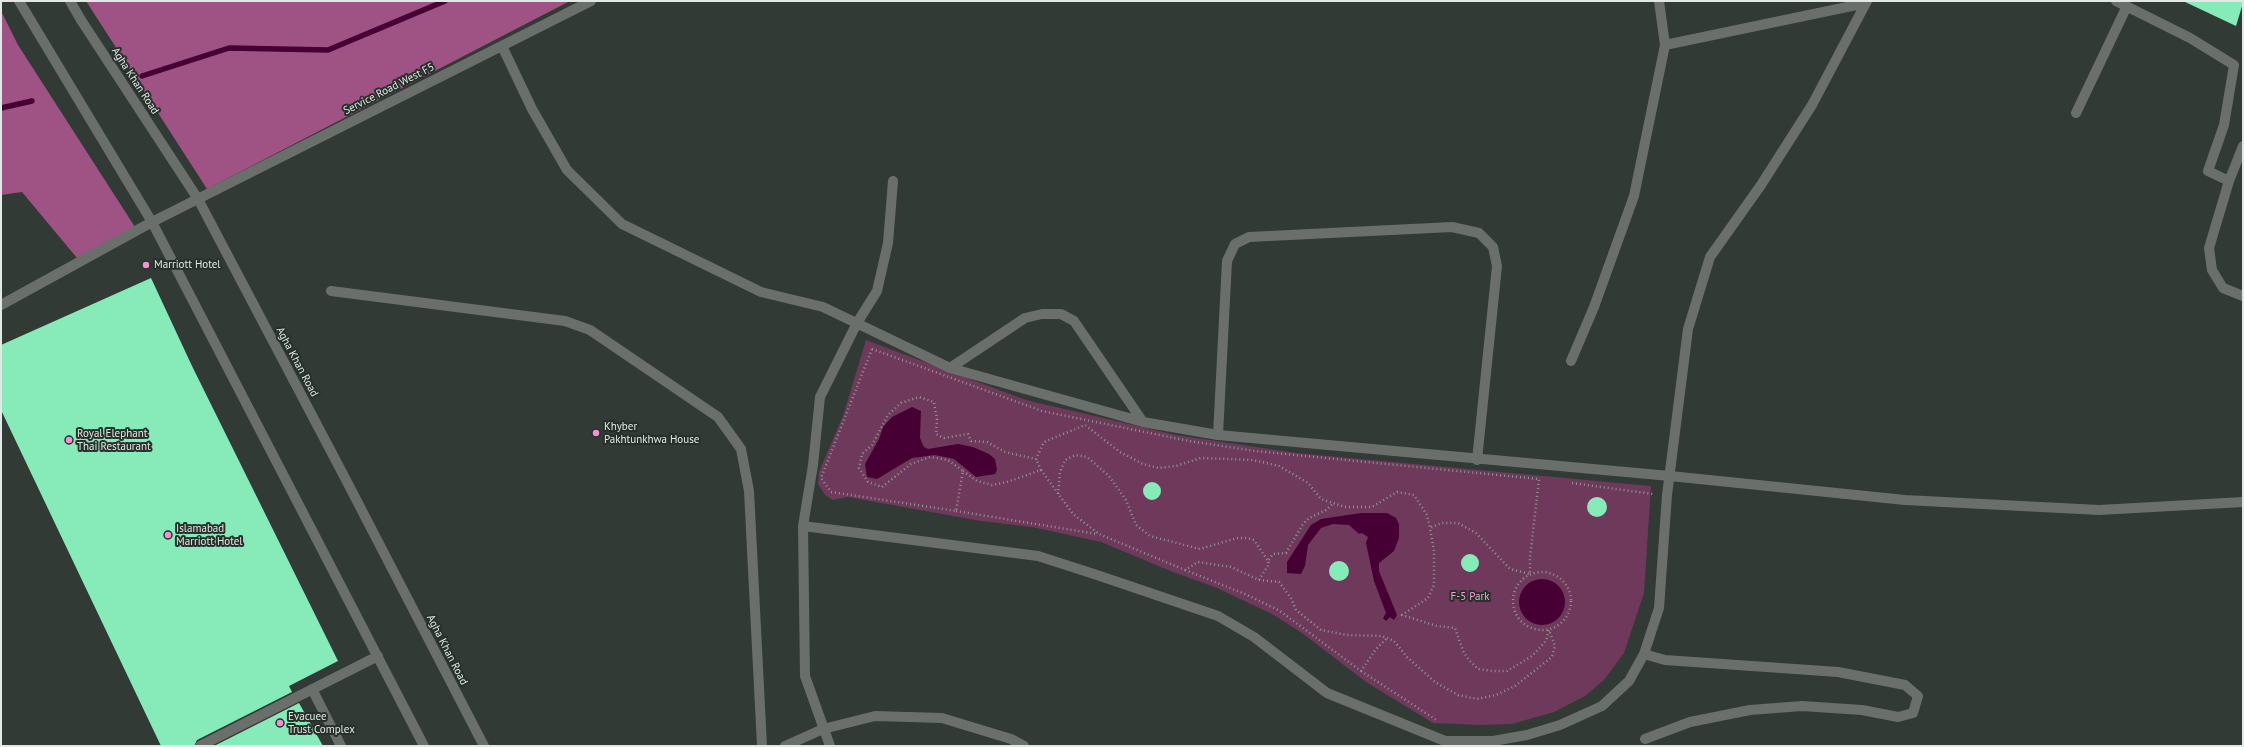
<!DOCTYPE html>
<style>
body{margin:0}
#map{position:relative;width:2244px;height:747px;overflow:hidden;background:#313a35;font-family:"PT Sans",sans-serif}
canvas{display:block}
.frame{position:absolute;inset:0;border:2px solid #e2e8e5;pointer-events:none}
</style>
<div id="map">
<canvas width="2244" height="747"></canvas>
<div class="frame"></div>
</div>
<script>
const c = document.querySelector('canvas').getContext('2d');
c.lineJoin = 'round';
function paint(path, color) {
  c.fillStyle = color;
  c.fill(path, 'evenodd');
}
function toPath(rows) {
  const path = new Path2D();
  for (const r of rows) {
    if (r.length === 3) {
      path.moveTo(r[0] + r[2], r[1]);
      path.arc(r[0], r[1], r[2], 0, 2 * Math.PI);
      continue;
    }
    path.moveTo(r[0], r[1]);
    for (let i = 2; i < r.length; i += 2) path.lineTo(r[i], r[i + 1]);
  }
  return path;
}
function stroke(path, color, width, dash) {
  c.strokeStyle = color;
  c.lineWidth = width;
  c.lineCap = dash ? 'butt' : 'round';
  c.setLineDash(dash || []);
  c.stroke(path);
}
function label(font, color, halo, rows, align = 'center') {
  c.font = font + ' "PT Sans",sans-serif';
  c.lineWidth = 4;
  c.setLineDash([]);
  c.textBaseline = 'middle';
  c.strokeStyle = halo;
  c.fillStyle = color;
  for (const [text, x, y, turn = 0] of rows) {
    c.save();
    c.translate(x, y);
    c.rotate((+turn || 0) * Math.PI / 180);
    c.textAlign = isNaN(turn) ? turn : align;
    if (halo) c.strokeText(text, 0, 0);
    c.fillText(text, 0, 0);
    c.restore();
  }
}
paint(toPath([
 [866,340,1026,400,1176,435,1296,453,1651,486,1644,593,1624,653,1604,680,1585,696,1554,712,1512,724,1481,725,1433,723,1366,682,1302,633,1272,614,1217,588,1173,572,1101,542,1032,527,981,521,848,497,833,500,825,495,818,484,819,472,843,416]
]), '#6e395b');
paint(toPath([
 [86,1,570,1,207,189],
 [1,11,18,45,135,227,77,258,22,192,1,195]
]), '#9e5384');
paint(toPath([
 [912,407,921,411,920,438,924,447,928,449,958,444,973,447,989,454,995,459,997,470,995,474,976,477,954,459,935,455,912,458,877,479,867,477,865,464,879,439,883,427,892,417],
 [1361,513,1387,513,1396,518,1399,524,1399,538,1394,551,1379,563,1379,571,1397,615,1394,620,1390,617,1386,621,1383,618,1386,613,1374,581,1366,543,1368,537,1362,533,1359,534,1349,525,1333,524,1321,528,1308,545,1305,566,1301,574,1287,573,1287,562,1311,525,1321,519],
 [1542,602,23]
]), '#460034');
stroke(toPath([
 [142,76,229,48,328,50,445,1],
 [1,108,32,101]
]), '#460034', 5.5);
paint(toPath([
 [2183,1,2243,1,2243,3,2236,26],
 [151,278,192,366,338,661,289,686,292,692,197,740,194,746,161,746,1,410,1,345],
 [1152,491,9],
 [1597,507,10],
 [1470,563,9],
 [1339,571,10],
 [299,703,323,746,214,746]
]), '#87eab9');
stroke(toPath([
 [872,349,1042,411,1189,441,1255,451,1539,479,1530,557,1530,574,1510,569,1476,533,1458,523,1441,523,1430,528,1427,515,1414,495,1397,492,1372,507,1345,507,1321,499,1308,483,1279,466,1253,460,1201,458,1176,466,1158,468,1143,464,1120,452,1085,425,1044,442,1036,459,1022,456,1005,452,987,442,971,441,968,434,944,438,936,434,937,419,934,402,919,397,901,403,888,415,872,445,862,454,859,468,868,482,882,487,911,464,930,457,948,460,963,471,956,511,831,492,821,478,872,349],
 [1041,470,1073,514,1099,534,1185,570,1198,562,1231,567,1259,580,1269,564,1268,561],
 [963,471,977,481,992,485,1007,482,1041,470,1036,459],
 [1572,483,1653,494],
 [1058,494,1060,472,1065,460,1075,455,1087,457,1109,476,1126,500,1136,525,1150,536,1200,549,1237,538,1247,538,1254,540,1268,561,1273,554,1286,553,1303,524,1309,518,1326,510,1334,503],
 [956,511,1097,534],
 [1185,570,1245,594,1280,611,1361,671,1376,649,1387,638],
 [1542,601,29],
 [1259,580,1279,582,1291,598,1296,610,1321,630,1347,635,1382,636,1394,641,1407,657,1435,682,1458,695,1477,699,1496,695,1515,686,1552,657,1555,646,1549,630,1546,641,1532,656,1507,671,1492,671,1478,669,1469,660,1463,651,1455,628,1437,626,1402,615,1428,598,1434,585,1434,551,1430,528],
 [1361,671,1438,721]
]), '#909894', 2.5, [1, 3]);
stroke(toPath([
 [19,1,152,222,424,746],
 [70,1,81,20,198,199,345,478,484,746],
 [2116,1,2190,38,2234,65,2224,125,2208,171,2229,181],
 [1665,45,1866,3],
 [502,46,532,109,567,170,622,224,761,292,823,307,950,368,1143,422,1218,435,1670,476,1905,500,2099,510,2243,502],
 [2076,113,2127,6],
 [2243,146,2229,181,2209,248,2212,270,2223,288,2243,296],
 [331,291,565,321,590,330,718,417,741,449,749,491,762,746],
 [1,305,152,222,591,1],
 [1571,361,1594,307,1634,196,1665,45,1659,1],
 [950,368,1025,318,1042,314,1061,314,1074,321,1143,422],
 [1218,435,1227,261,1235,244,1249,237,1452,227,1479,233,1493,247,1497,266,1477,460],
 [803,526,1038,556,1097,575,1218,616,1254,637,1327,693,1445,741,1493,741,1527,735,1560,725,1602,706,1629,681,1644,654,1659,608,1667,495,1688,329,1710,257,1761,185,1812,105,1867,1],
 [1644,654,1665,660,1838,672,1905,685,1918,696,1913,713,1898,717,1862,710,1802,706,1750,710,1690,722,1645,739],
 [312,689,341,746],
 [200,746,378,656],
 [785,746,823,729,875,716,942,718,1011,739,1024,746],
 [830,746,805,676,803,526,813,465,820,397,857,323,877,291,888,243,893,181]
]), '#6a6f6c', 10);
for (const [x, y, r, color] of [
 [146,265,4,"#f590d1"],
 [596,433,4,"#f590d1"],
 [69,440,4,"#f590d1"],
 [168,535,4,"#f590d1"],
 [280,723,4,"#f590d1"]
]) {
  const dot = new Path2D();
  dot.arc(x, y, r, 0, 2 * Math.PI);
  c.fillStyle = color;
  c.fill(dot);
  stroke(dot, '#27302b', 1.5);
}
label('11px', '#e2e8e5', '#27302b', [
 ["Agha Khan Road",135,81,57],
 ["Service Road West F5",389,89,-27],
 ["Agha Khan Road",297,362,62],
 ["Agha Khan Road",447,650,63]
]);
label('11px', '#e2e8e5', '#27302b', [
 ["Marriott Hotel",154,265],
 ["Khyber",604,427],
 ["Pakhtunkhwa House",604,440],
 ["Royal Elephant",77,434],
 ["Thai Restaurant",77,447],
 ["Islamabad",176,529],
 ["Marriott Hotel",176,542],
 ["Evacuee",288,717],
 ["Trust Complex",288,730]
], 'left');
label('11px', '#f5a2d6', '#27302b', [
 ["F-5 Park",1470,597]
]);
</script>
